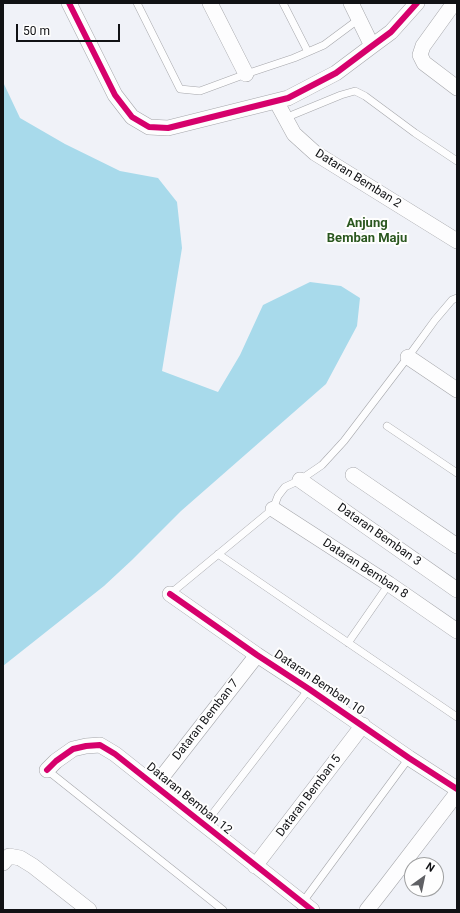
<!DOCTYPE html>
<style>
body{margin:0}
#map{position:relative;width:460px;height:913px;overflow:hidden;background:#f0f2f8;font-family:Roboto,sans-serif}
canvas{display:block}
.frame{position:absolute;inset:0;border:4px solid #111215;pointer-events:none}
.north{position:absolute;left:404px;top:857px;width:40px;height:40px;box-sizing:border-box;background:#fefefe;border:1px solid #9fa0a1;border-radius:50%;rotate:33deg;font-size:11px;font-weight:700;line-height:16px;text-align:center;color:#111215}
.north::after{content:'';display:block;margin:auto;width:14px;height:18px;background:#5f6064;clip-path:polygon(50% 0,100% 100%,50% 72%,0 100%)}
.scale{position:absolute;left:16px;top:24px;width:104px;height:18px;box-sizing:border-box;border:2px solid #111215;border-top:0;padding-left:5px;font-size:12px;line-height:14px;white-space:nowrap;color:#111215;-webkit-text-stroke:3px #fefefe;paint-order:stroke}
</style>
<div id="map">
<canvas width="460" height="913"></canvas>
<div class="frame"></div>
<div class="north">N</div>
<div class="scale">50 m</div>
</div>
<script>
const c = document.querySelector('canvas').getContext('2d');
c.lineJoin = 'round';
function paint(path, color) {
  c.fillStyle = color;
  c.fill(path, 'evenodd');
}
function toPath(rows) {
  const path = new Path2D();
  for (const r of rows) {
    path.moveTo(r[0], r[1]);
    for (let i = 2; i < r.length; i += 2) path.lineTo(r[i], r[i + 1]);
  }
  return path;
}
function stroke(path, color, width, dash) {
  c.strokeStyle = color;
  c.lineWidth = width;
  c.lineCap = dash ? 'butt' : 'round';
  c.setLineDash(dash || []);
  c.stroke(path);
}
function label(font, color, halo, rows, align = 'center') {
  c.font = font + ' Roboto,sans-serif';
  c.lineWidth = 4;
  c.setLineDash([]);
  c.textBaseline = 'middle';
  c.strokeStyle = halo;
  c.fillStyle = color;
  for (const [text, x, y, turn = 0] of rows) {
    c.save();
    c.translate(x, y);
    c.rotate((+turn || 0) * Math.PI / 180);
    c.textAlign = isNaN(turn) ? turn : align;
    if (halo) c.strokeText(text, 0, 0);
    c.fillText(text, 0, 0);
    c.restore();
  }
}
paint(toPath([
 [3,82,20,118,65,144,120,171,158,178,177,202,182,248,162,371,218,392,240,355,263,305,310,282,341,286,360,298,357,326,326,384,181,511,132,560,104,586,3,666]
]), '#a8daeb');
const service = toPath([
 [137,3,180,89,200,91,246,74,294,58,324,45,359,19],
 [283,3,308,52],
 [285,118,341,95,355,91,365,96,415,133,457,161],
 [387,426,457,473],
 [218,554,457,717],
 [170,594,273,509,278,496,285,487,300,480,322,465,344,441,408,357,435,320,452,300,457,298],
 [348,643,389,584],
 [47,770,223,910],
 [204,825,309,689],
 [302,903,409,758]
]);
const minor = toPath([
 [69,3,115,95,132,117,149,127,168,128,288,98,336,73,372,46,391,32,417,3],
 [210,3,246,74],
 [351,3,372,46],
 [454,3,423,46,420,55,424,63,457,88],
 [276,101,294,134,315,153,457,241],
 [408,357,457,390],
 [353,475,457,546],
 [300,480,457,590],
 [273,509,389,584,457,631],
 [170,594,257,655,309,689,409,758,457,789],
 [47,770,56,761,73,749,86,746,100,745,115,754,312,910],
 [155,786,257,655],
 [3,863,9,856,20,858,33,866,89,910],
 [255,866,363,725],
 [367,910,385,887,457,793]
]);
stroke(service, '#a5a6aa', 8);
stroke(minor, '#a5a6aa', 16);
stroke(service, '#fdfdfe', 7);
stroke(minor, '#fdfdfe', 15);
stroke(toPath([
 [69,3,115,95,132,117,149,127,168,128,288,98,336,73,372,46,391,32,417,3],
 [170,594,257,655,309,689,409,758,457,789],
 [47,770,56,761,73,749,86,746,100,745,115,754,312,910]
]), '#d6006c', 6);
label('12px', '#111215', '#fefefe', [
 ["Dataran Bemban 2",358,179,32],
 ["Dataran Bemban 3",379,535,35],
 ["Dataran Bemban 8",365,569,33],
 ["Dataran Bemban 10",319,683,34],
 ["Dataran Bemban 7",206,720,-52],
 ["Dataran Bemban 5",309,796,-53],
 ["Dataran Bemban 12",189,799,39]
]);
label('bold 13px', '#2a571f', '#fefefe', [
 ["Anjung",367,224],
 ["Bemban Maju",367,239]
]);
</script>
